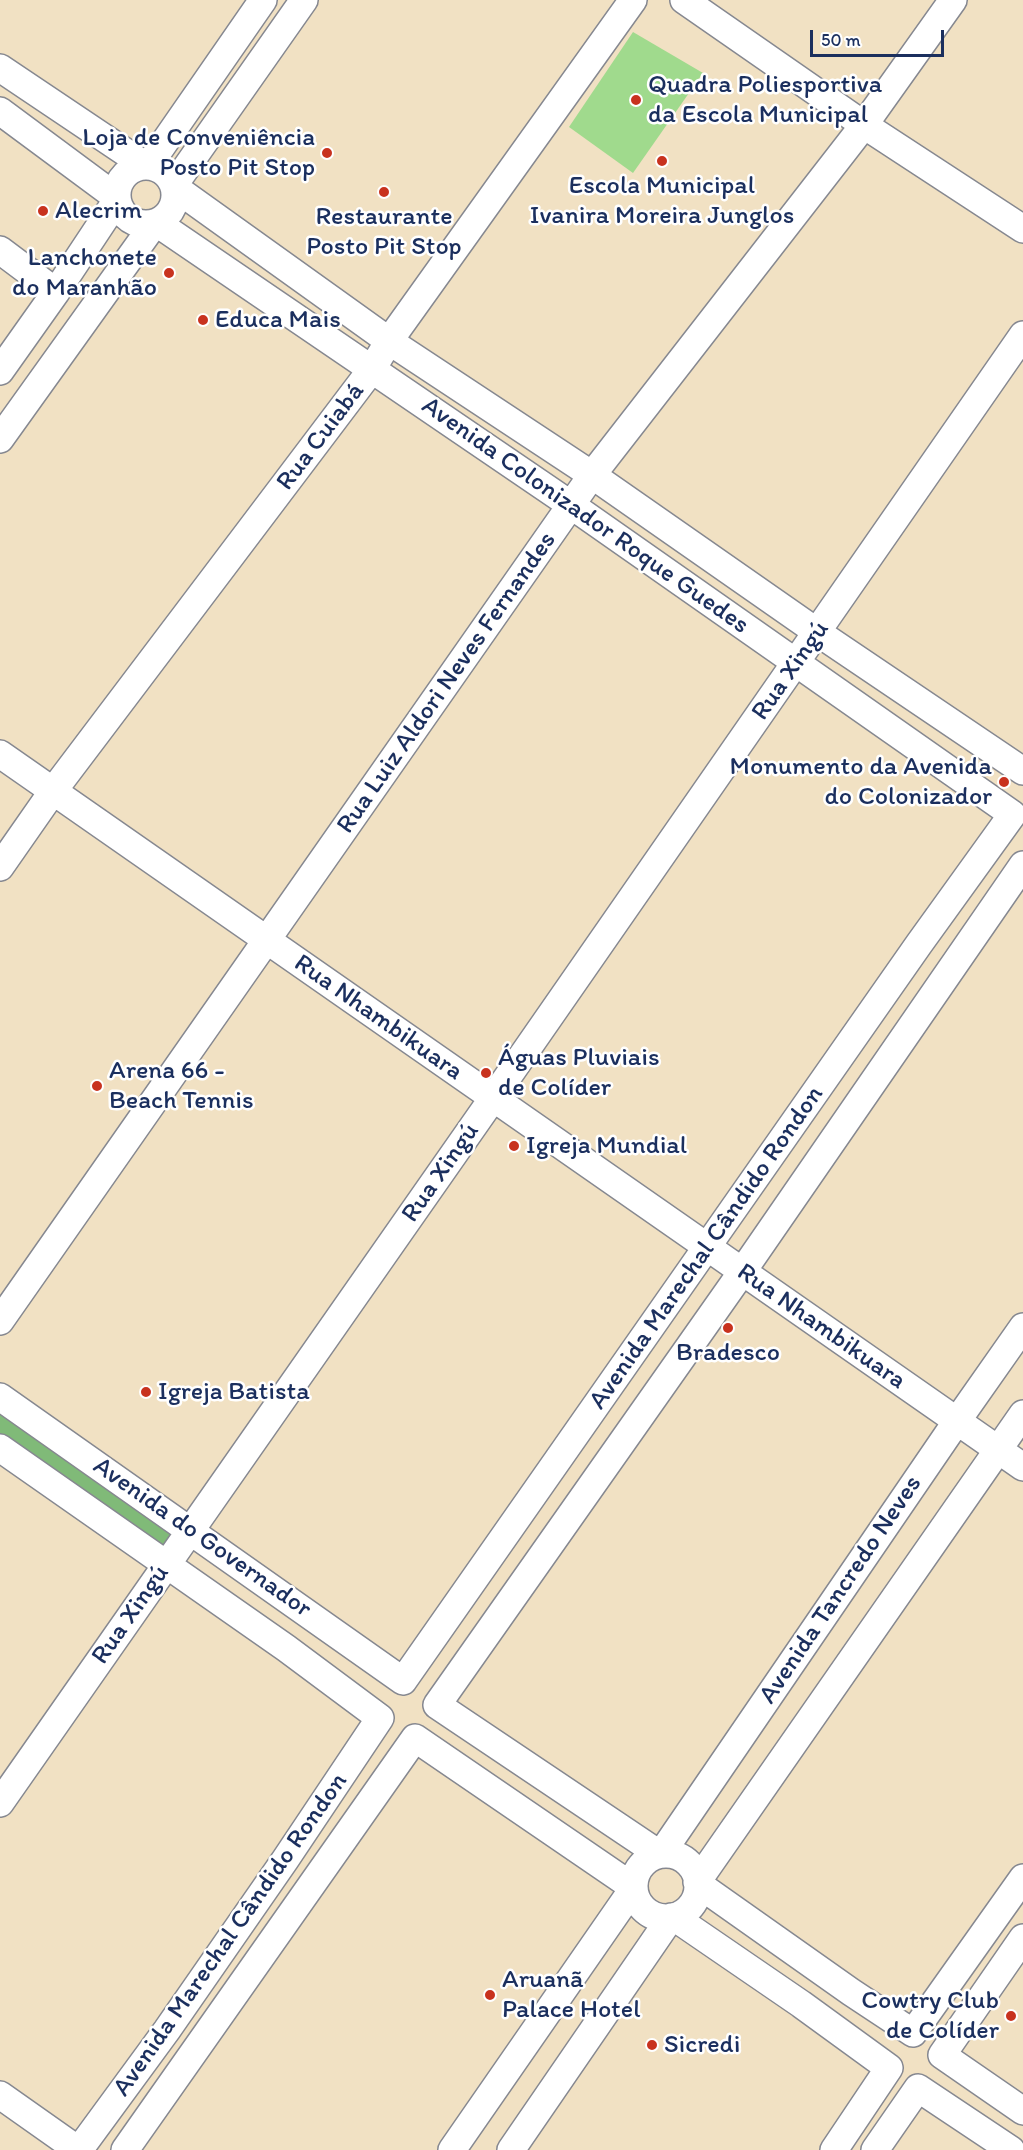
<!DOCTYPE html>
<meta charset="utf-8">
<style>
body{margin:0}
#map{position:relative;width:1023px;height:2150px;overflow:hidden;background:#f1e1c3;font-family:Itim,sans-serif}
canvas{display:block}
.scale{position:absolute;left:810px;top:30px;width:134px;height:27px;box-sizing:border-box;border:3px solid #1b2f5e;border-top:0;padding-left:8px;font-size:18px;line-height:21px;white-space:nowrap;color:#1b2f5e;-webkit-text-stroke:4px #fff;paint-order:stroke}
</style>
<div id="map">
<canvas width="1023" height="2150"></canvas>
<div class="scale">50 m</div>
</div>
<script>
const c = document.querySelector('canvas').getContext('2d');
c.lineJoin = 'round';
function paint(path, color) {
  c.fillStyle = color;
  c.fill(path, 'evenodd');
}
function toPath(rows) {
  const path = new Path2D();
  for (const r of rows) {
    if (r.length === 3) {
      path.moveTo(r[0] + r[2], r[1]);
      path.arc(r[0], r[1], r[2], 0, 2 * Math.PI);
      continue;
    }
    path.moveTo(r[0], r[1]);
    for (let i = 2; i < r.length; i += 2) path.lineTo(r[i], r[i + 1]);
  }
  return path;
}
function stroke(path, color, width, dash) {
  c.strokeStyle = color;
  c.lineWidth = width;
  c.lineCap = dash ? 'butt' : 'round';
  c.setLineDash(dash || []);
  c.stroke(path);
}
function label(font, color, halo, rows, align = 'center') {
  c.font = font + ' Itim,sans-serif';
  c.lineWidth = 5;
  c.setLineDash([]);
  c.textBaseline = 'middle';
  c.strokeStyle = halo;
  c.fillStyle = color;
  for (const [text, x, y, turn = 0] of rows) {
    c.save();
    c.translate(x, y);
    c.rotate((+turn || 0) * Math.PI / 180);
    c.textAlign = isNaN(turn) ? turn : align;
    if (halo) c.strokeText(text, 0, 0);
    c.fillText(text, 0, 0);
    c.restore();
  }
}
paint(toPath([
 [633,32,703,73,633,173,569,127]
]), '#a0da8d');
paint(toPath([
 [0,1398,189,1530,165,1564,0,1447]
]), '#80ba78');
const minor = toPath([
 [684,0,864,125,1023,229],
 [0,68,146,166],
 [0,111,116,197],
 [146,195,29],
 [148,166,263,0],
 [174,185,304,0],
 [174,187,389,341,592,475,817,632,1023,771],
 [157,223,571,505,1012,814],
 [0,250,56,292],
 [0,371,56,292,117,200],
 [0,439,154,224],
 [0,754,1023,1467],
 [0,867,53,791,372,369,389,341,633,0],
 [0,1321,592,475,864,125,953,0],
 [0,1397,403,1681,919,944,1012,815],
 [0,1448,286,1648,380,1718,285,1860,167,2030,79,2150],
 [0,1803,493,1098,1023,335],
 [666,1886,32],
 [659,1854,437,1705,742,1272,1023,865],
 [661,1854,957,1421,1023,1327],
 [697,1882,1023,1414],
 [698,1884,851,1992,913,2033,1023,1878],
 [674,1917,801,2004,889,2068,834,2150],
 [1023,1938,942,2055,1023,2111],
 [0,2095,78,2150],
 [125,2150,415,1738,633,1887],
 [452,2150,633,1889],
 [511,2150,671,1917],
 [875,2150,918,2088,1011,2150]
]);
stroke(minor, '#868890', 30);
stroke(minor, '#fff', 27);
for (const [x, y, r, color] of [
 [636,100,6,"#c8321e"],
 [327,153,6,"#c8321e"],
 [662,161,6,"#c8321e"],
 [384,192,6,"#c8321e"],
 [43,211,6,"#c8321e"],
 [169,273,6,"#c8321e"],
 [203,320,6,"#c8321e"],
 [1004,782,6,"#c8321e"],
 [486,1073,6,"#c8321e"],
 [97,1086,6,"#c8321e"],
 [514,1146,6,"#c8321e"],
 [728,1328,6,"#c8321e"],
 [146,1392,6,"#c8321e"],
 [490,1995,6,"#c8321e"],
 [1011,2016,6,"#c8321e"],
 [652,2045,6,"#c8321e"]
]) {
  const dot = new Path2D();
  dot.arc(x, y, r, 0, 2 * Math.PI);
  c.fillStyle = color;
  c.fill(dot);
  stroke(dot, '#fff', 2);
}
label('26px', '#1b2f5e', '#fff', [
 ["Quadra Poliesportiva",648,85],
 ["da Escola Municipal",648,115],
 ["Loja de Conveniência",315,138,"right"],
 ["Posto Pit Stop",315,168,"right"],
 ["Escola Municipal",662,186,"center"],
 ["Ivanira Moreira Junglos",662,216,"center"],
 ["Alecrim",55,211],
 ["Restaurante",384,217,"center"],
 ["Posto Pit Stop",384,247,"center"],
 ["Lanchonete",157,258,"right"],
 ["do Maranhão",157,288,"right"],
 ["Educa Mais",215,320],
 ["Monumento da Avenida",992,767,"right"],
 ["do Colonizador",992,797,"right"],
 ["Águas Pluviais",498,1058],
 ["de Colíder",498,1088],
 ["Arena 66 -",109,1071],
 ["Beach Tennis",109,1101],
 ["Igreja Mundial",526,1146],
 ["Bradesco",728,1353,"center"],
 ["Igreja Batista",158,1392],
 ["Aruanã",502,1980],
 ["Palace Hotel",502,2010],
 ["Cowtry Club",999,2001,"right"],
 ["de Colíder",999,2031,"right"],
 ["Sicredi",664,2045]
], 'left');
label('26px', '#1b2f5e', '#fff', [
 ["Rua Cuiabá",321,437,-53],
 ["Avenida Colonizador Roque Guedes",585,516,35],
 ["Rua Xingú",791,671,-55],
 ["Rua Luiz Aldori Neves Fernandes",447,683,-55],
 ["Rua Nhambikuara",378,1018,35],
 ["Rua Xingú",441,1173,-55],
 ["Avenida Marechal Cândido Rondon",707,1248,-55],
 ["Rua Nhambikuara",821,1327,35],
 ["Avenida do Governador",202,1538,35],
 ["Avenida Tancredo Neves",841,1590,-56],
 ["Rua Xingú",131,1615,-55],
 ["Avenida Marechal Cândido Rondon",231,1935,-55]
]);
</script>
